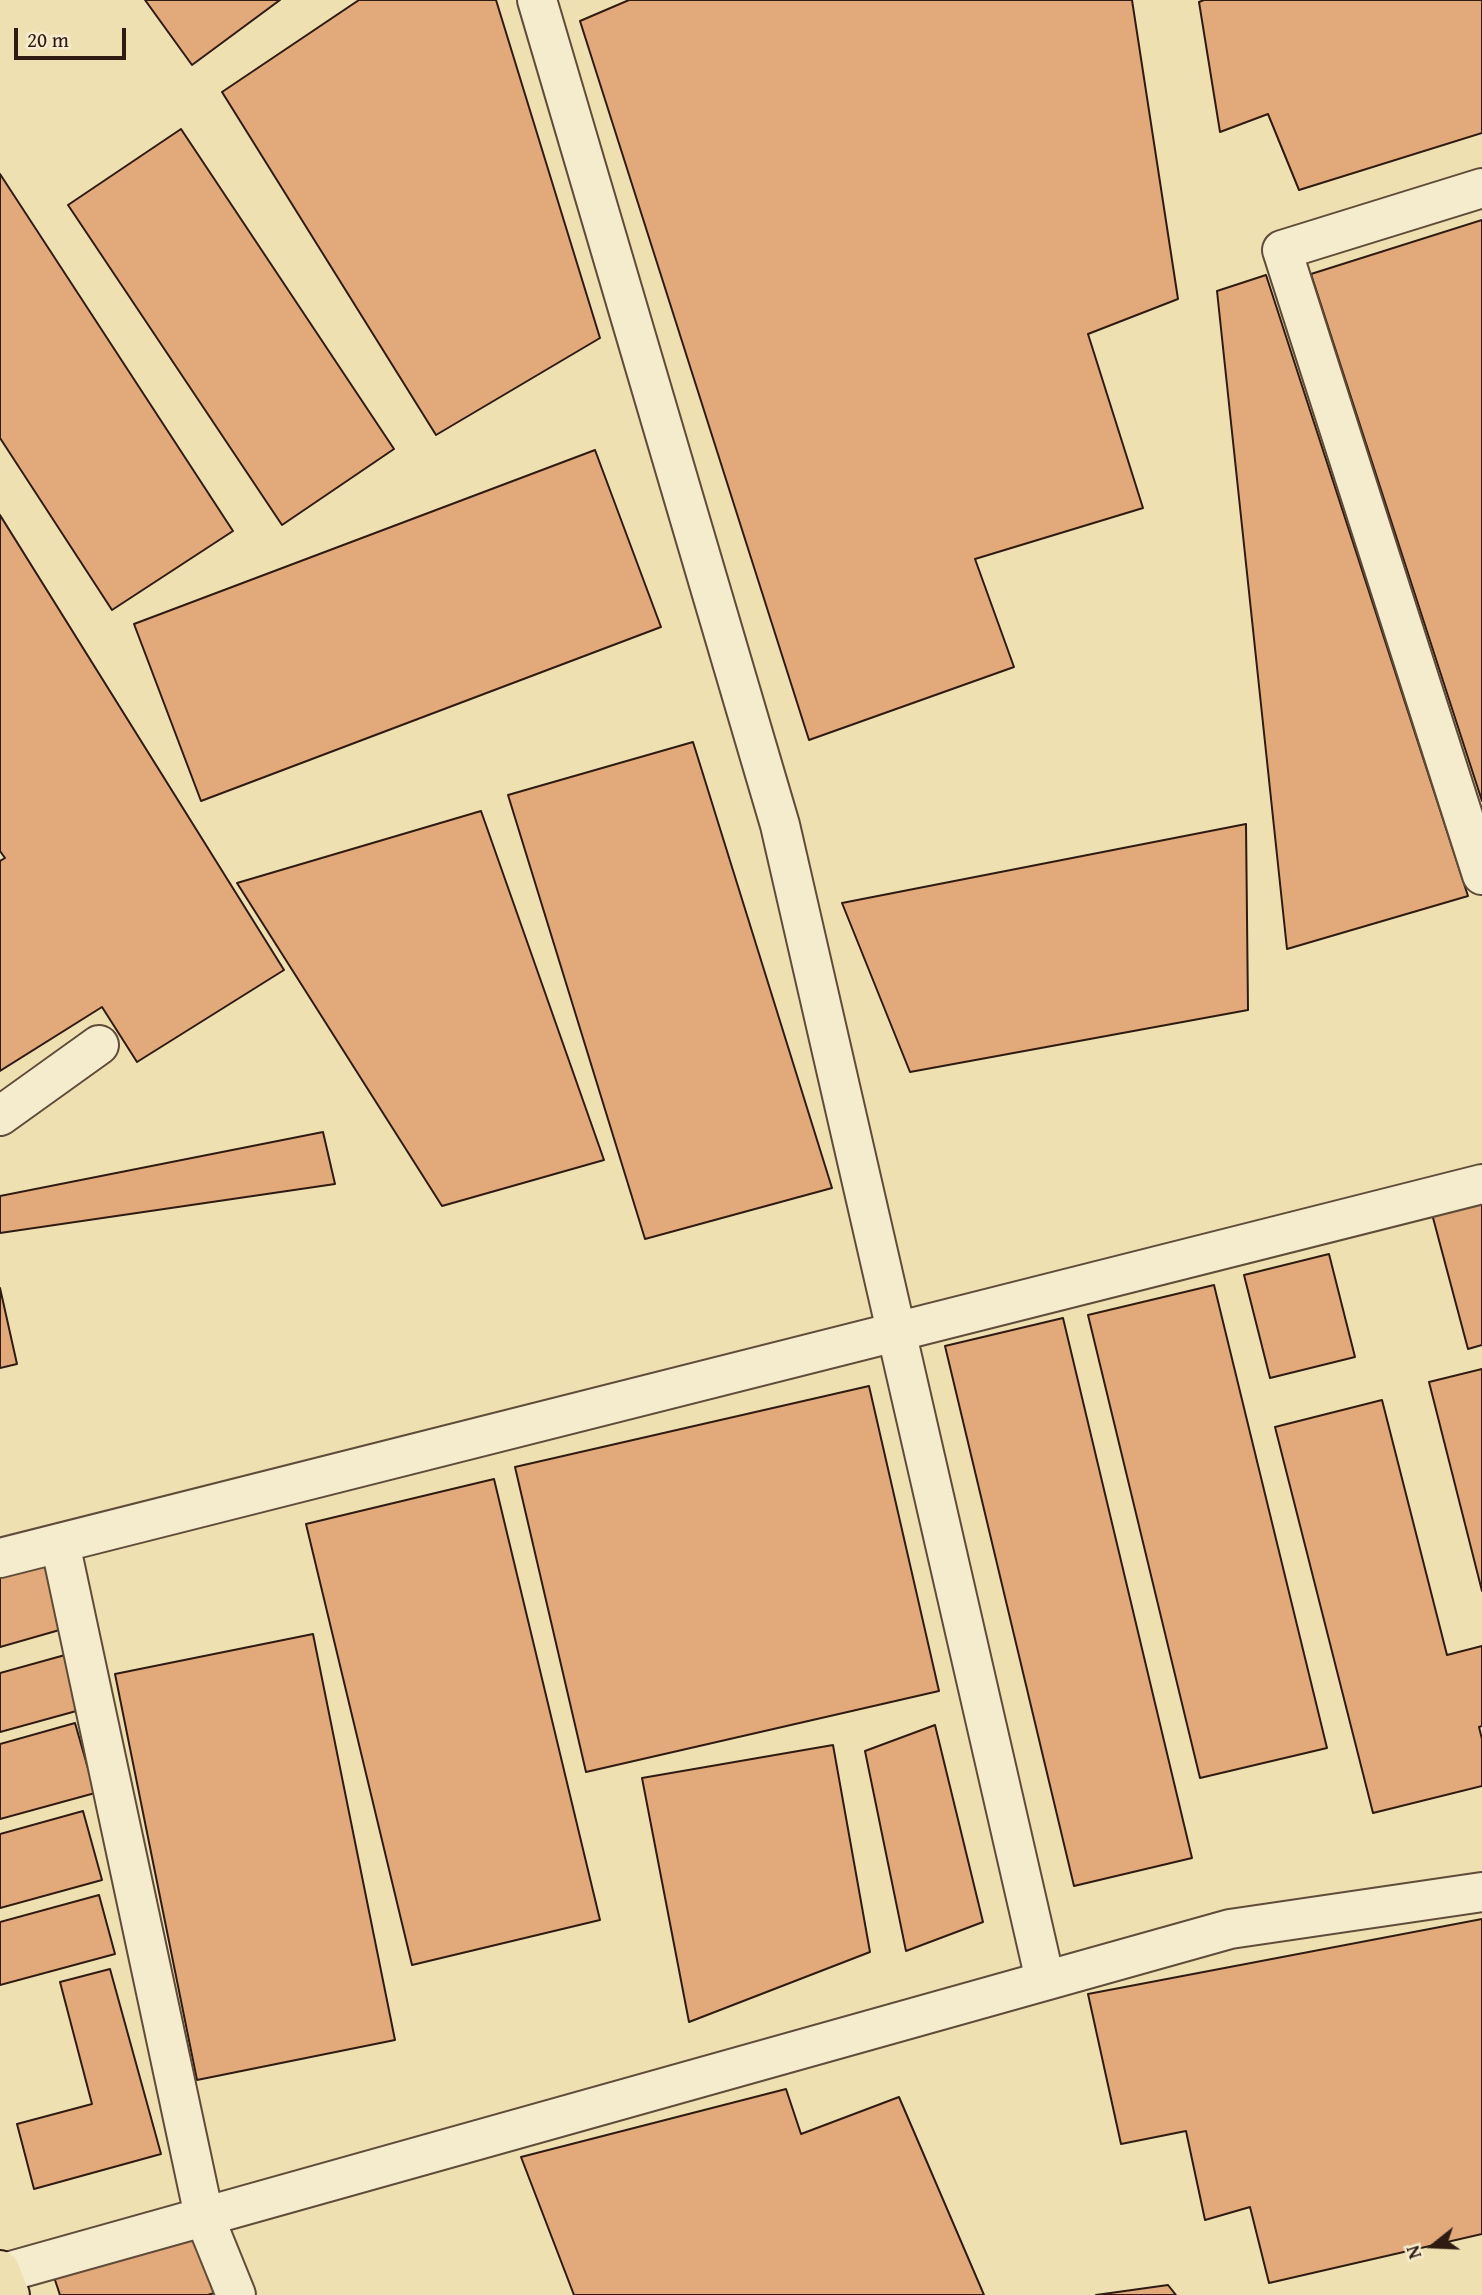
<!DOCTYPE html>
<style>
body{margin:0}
#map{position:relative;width:1482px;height:2295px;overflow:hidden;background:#efe0b2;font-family:"Gentium Book Plus",serif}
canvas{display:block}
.north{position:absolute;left:1398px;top:2211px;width:70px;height:70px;-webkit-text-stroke:5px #f5ebcd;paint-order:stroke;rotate:252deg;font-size:19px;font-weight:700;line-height:28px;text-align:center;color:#2f1b12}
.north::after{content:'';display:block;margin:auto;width:24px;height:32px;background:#2f1b12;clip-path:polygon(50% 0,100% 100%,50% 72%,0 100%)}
.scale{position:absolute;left:14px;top:28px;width:112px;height:32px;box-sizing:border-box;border:4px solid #2f1b12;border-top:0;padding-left:9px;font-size:21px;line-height:24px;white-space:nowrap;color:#2f1b12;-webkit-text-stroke:5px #f5ebcd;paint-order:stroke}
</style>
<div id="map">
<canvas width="1482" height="2295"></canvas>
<div class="north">N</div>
<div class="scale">20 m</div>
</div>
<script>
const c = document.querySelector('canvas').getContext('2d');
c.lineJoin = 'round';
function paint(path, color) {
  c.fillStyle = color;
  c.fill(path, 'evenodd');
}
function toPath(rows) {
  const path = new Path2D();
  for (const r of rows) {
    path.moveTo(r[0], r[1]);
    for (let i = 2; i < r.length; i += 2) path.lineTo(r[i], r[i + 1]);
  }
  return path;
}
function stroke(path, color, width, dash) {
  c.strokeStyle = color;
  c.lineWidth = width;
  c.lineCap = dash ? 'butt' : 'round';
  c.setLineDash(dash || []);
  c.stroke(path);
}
const building = toPath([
 [145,0,280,0,192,65,145,0],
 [359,0,496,0,600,338,436,435,222,92,359,0],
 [629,0,1132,0,1178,299,1088,334,1143,508,975,559,1014,667,809,740,580,21,629,0],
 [1204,0,1482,0,1482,133,1299,190,1268,114,1220,132,1199,2,1204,0],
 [181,129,394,449,282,525,68,205,181,129],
 [0,174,233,531,112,610,0,438,0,174],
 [1482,220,1482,801,1311,274,1482,220],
 [1266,275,1468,896,1287,949,1217,291,1266,275],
 [595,450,661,627,201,801,134,624,595,450],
 [0,515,284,970,137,1062,102,1007,0,1071,0,861,5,858,0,851,0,515],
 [693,742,832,1188,645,1239,508,795,693,742],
 [481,811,604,1160,442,1206,237,883,481,811],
 [1246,824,1248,1010,910,1072,842,903,1246,824],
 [323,1132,335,1184,0,1233,0,1196,323,1132],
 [1482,1201,1482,1345,1468,1349,1432,1214,1482,1201],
 [1329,1254,1355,1357,1270,1378,1244,1275,1329,1254],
 [1214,1285,1327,1748,1200,1778,1088,1315,1214,1285],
 [0,1288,17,1364,0,1368,0,1288],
 [1063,1318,1192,1858,1074,1886,945,1346,1063,1318],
 [1482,1369,1482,1591,1429,1382,1482,1369],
 [869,1386,939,1691,586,1772,515,1467,869,1386],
 [1382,1400,1447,1655,1482,1646,1482,1726,1479,1727,1482,1739,1482,1786,1373,1813,1275,1427,1382,1400],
 [494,1479,600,1920,412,1965,306,1524,494,1479],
 [45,1563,63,1629,0,1647,0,1575,45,1563],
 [313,1634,395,2040,197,2080,115,1674,313,1634],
 [65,1655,80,1710,0,1732,0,1673,65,1655],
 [75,1723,95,1793,0,1819,0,1744,75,1723],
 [935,1725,983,1922,906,1951,865,1751,935,1725],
 [833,1745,870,1952,689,2022,642,1778,833,1745],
 [83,1811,102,1880,0,1908,0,1834,83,1811],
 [99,1895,115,1954,0,1985,0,1922,99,1895],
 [1482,1919,1482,2234,1269,2283,1250,2207,1205,2220,1186,2131,1121,2144,1088,1994,1482,1919],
 [110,1969,161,2154,34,2189,17,2124,92,2104,60,1982,110,1969],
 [786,2089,801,2134,899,2097,984,2295,574,2295,521,2157,786,2089],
 [189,2225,214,2293,208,2295,60,2295,53,2274,189,2225],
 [1168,2285,1176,2295,1096,2295,1168,2285]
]);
paint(building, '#e2aa7b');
stroke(building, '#2f1b12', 2);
const minor = toPath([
 [537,0,780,825,1045,1980],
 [1482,188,1282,250,1482,875],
 [0,1116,99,1045],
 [60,1543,204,2216,236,2295],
 [0,1558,1482,1184],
 [0,2274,1230,1929,1482,1892]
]);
const major = toPath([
 [0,2270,10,2295]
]);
stroke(minor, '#5f4c3a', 42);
stroke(major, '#2f1b12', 42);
stroke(minor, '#f5ebcd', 38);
stroke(major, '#efe0b2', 38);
</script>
